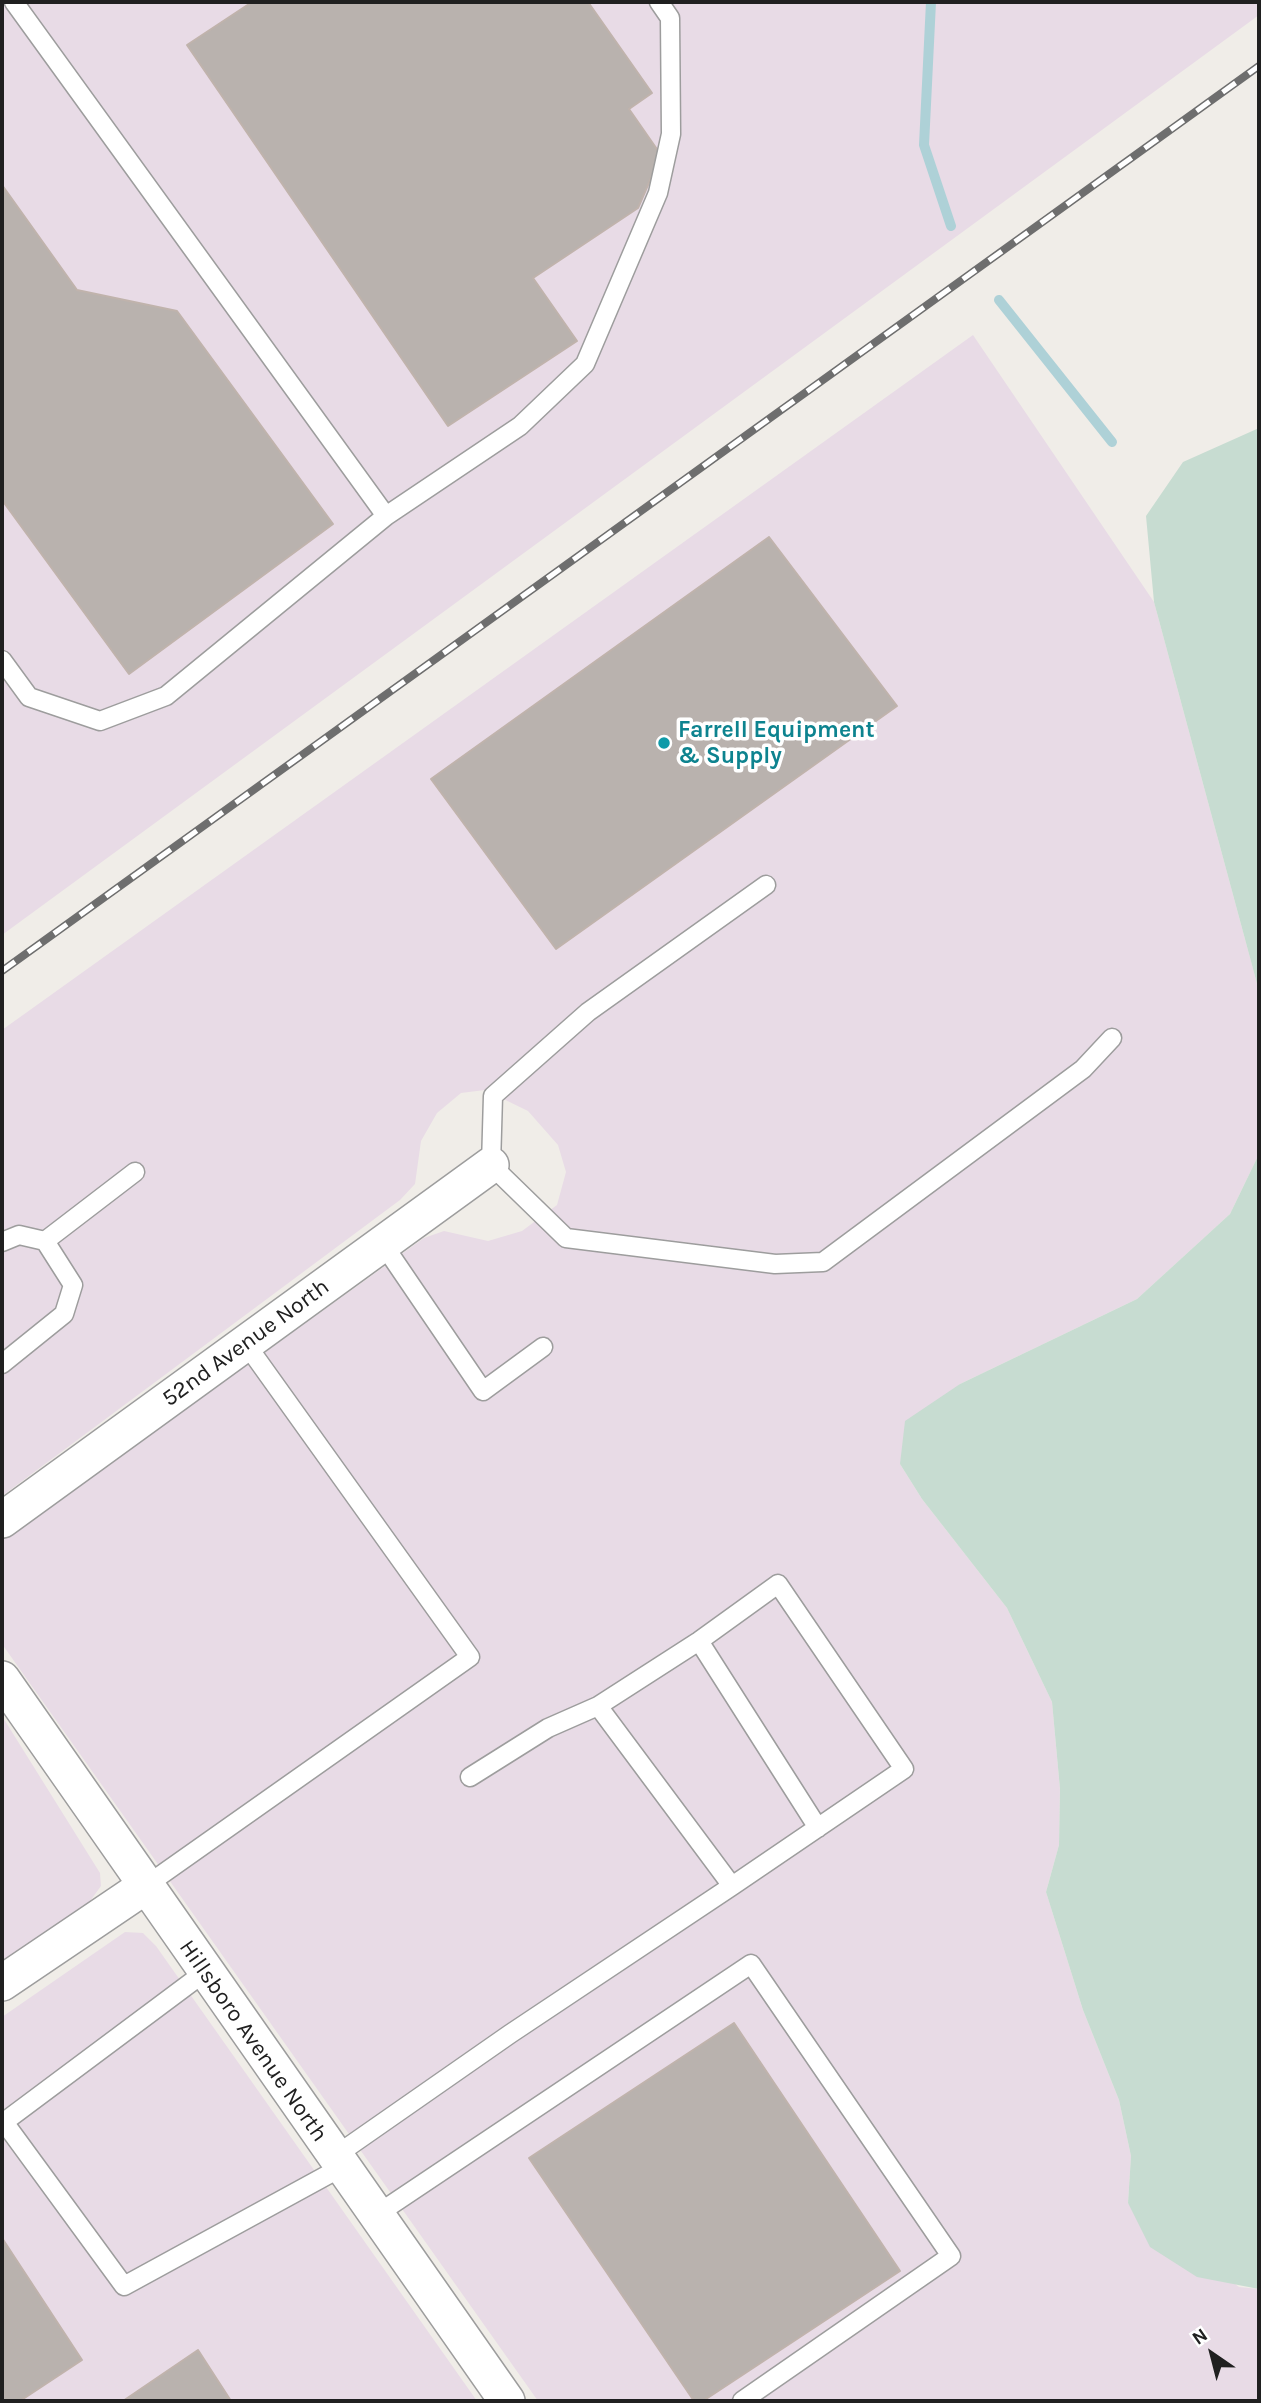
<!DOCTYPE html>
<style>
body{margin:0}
#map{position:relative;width:1261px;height:2403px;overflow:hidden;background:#f0ede8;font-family:Karla,sans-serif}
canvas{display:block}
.frame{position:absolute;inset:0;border:4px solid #202020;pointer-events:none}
.north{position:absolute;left:1177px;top:2319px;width:70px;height:70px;-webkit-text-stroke:5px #fff;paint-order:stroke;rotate:325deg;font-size:19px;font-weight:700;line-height:28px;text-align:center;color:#202020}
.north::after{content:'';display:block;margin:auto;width:24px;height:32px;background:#202020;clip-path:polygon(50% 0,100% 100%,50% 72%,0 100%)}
</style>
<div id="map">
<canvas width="1261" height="2403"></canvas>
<div class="frame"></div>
<div class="north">N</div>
</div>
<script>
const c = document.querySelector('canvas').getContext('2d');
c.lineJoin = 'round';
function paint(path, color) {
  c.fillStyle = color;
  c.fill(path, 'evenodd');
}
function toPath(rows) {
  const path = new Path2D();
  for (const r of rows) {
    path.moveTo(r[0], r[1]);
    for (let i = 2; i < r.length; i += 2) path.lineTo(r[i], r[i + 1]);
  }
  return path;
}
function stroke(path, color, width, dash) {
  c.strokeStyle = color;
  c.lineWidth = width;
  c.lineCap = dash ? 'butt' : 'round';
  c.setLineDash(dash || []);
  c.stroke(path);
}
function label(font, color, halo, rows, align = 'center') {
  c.font = font + ' Karla,sans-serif';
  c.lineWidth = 7;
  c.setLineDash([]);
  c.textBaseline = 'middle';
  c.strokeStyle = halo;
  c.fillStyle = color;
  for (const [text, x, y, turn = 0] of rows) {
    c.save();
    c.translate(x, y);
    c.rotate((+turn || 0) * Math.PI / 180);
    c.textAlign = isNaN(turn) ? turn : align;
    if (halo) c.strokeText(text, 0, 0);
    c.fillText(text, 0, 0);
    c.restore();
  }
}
paint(toPath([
 [2,2,1259,2,1259,15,2,935],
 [973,335,1154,602,1259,991,1259,1154,1230,1214,1137,1299,960,1384,900,1464,922,1499,1007,1608,1052,1702,1060,1789,1059,1845,1046,1892,1083,2010,1119,2100,1131,2156,1128,2203,1239,2287,1259,2289,1259,2401,538,2401,2,1644,2,1541,424,1238,444,1231,488,1241,522,1231,557,1205,566,1172,558,1145,528,1111,485,1090,461,1093,437,1113,421,1141,415,1184,400,1200,2,1496,2,1030],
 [2,1716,100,1873,101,1886,85,1908,2,1964],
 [125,1932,143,1933,156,1946,477,2401,2,2401,2,2017]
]), '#e8dbe6');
paint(toPath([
 [1259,428,1259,991,1154,602,1146,516,1183,462],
 [1259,1154,1259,2289,1197,2277,1150,2247,1128,2203,1131,2156,1119,2100,1083,2010,1046,1892,1059,1845,1060,1789,1052,1702,1007,1608,922,1499,900,1464,905,1421,960,1384,1137,1299,1230,1214]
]), '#c7dcd1');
stroke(toPath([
 [931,2,924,145,951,226],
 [999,300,1112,442]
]), '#aed1d7', 10);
const building = toPath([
 [252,2,588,2,652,93,629,109,661,155,638,208,533,278,577,341,448,426,187,45,252,2],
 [2,185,77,290,177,311,333,524,129,674,2,500,2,185],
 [769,537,897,706,556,949,431,779,769,537],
 [734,2023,900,2271,703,2401,694,2401,529,2158,734,2023],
 [2,2238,82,2360,20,2401,2,2401,2,2238],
 [198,2350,231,2401,123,2401,198,2350]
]);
paint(building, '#b9b2ae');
stroke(building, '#c0b3ac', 2);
const service = toPath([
 [386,516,520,426,585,364,658,193,671,134,670,18,659,2],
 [2,660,29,697,100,721,166,696,386,516,14,2],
 [766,885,588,1012,493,1096,491,1165,566,1238,775,1264,823,1262,1083,1069,1112,1038],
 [45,1241,135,1172],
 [2,1242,19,1235,45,1241,73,1285,64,1314,2,1364],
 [383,1244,483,1391,543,1347],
 [699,1641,818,1828],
 [470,1777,548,1728,598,1706],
 [144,1887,470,1657,246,1344],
 [205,1972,4,2122,124,2286,342,2167],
 [335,2156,510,2034,732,1886,904,1769,778,1584,699,1641,598,1706,732,1886],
 [376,2215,751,1964,951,2256,742,2401]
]);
const minor = toPath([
 [2,1520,491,1165],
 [2,1679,507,2401],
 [2,1983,144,1887]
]);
stroke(service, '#9d9d9d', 21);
stroke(minor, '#9d9d9d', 38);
stroke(service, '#fff', 18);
stroke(minor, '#fff', 35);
const rail = toPath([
 [2,971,1259,66]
]);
stroke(rail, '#6e6e6e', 8);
stroke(rail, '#fff', 5, [16]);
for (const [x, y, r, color] of [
 [664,743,7,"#0f9aa8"]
]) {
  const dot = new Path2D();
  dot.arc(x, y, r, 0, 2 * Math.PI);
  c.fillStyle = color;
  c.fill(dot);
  stroke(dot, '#fff', 2.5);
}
label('bold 23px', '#0d838f', '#fff', [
 ["Farrell Equipment",678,730],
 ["& Supply",678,756]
], 'left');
label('23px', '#202020', '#fff', [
 ["52nd Avenue North",246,1343,-36],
 ["Hillsboro Avenue North",253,2041,55]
]);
</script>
